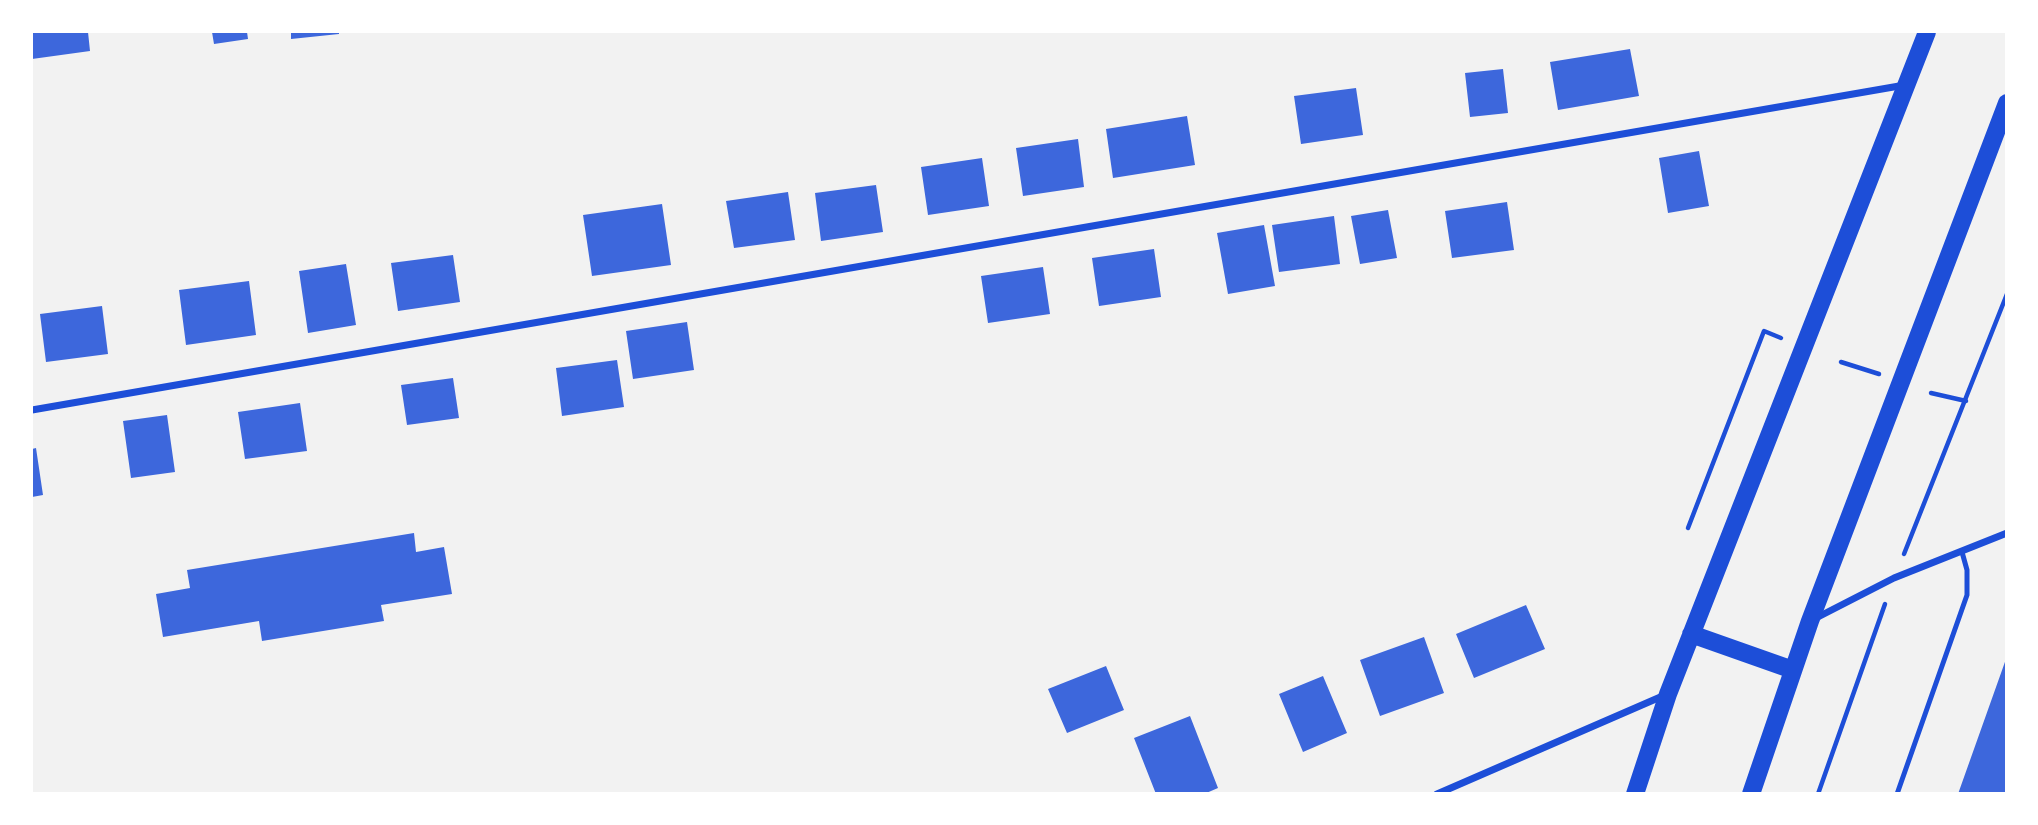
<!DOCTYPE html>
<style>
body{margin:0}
#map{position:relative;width:2038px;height:825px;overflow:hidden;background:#f2f2f2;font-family:"Exo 2",sans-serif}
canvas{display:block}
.frame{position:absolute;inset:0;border:33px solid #fff;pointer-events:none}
</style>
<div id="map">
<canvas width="2038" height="825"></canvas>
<div class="frame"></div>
</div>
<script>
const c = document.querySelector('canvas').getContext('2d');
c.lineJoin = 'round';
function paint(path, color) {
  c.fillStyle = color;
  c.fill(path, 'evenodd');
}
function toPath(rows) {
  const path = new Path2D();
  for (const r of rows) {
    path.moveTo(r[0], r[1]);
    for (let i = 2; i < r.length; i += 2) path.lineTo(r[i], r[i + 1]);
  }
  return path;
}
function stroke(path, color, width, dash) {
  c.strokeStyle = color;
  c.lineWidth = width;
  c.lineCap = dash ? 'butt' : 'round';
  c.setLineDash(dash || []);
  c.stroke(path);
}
paint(toPath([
 [32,32,88,32,90,51,32,59],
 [212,32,247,32,248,39,214,44],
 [291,32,339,32,339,34,291,39],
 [1630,49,1639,96,1558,110,1550,62],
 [1503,69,1508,113,1470,117,1465,73],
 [1356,88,1363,135,1301,144,1294,96],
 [1187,116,1195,165,1113,178,1106,129],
 [1078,139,1084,187,1023,196,1016,148],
 [1699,151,1709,206,1668,213,1659,158],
 [982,158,989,206,928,215,921,167],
 [876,185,883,232,821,241,815,193],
 [788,192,795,240,734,248,726,201],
 [1507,202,1514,250,1452,258,1445,211],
 [662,204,671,265,592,276,583,215],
 [1388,210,1397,258,1360,264,1351,216],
 [1334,216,1340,264,1279,272,1272,225],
 [1264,225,1275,286,1228,294,1217,233],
 [1154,249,1161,297,1099,306,1092,258],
 [453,255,460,302,398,311,391,263],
 [346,264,356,325,308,333,299,271],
 [1043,267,1050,314,988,323,981,276],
 [249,281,256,335,186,345,179,290],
 [102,306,108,354,46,362,40,314],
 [687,322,694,370,633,379,626,331],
 [617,360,624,407,562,416,556,368],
 [453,378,459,418,407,425,401,385],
 [300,403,307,451,245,459,238,412],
 [167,415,175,472,131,478,123,421],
 [36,448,43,495,32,497,32,449],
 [414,533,416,552,444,547,452,594,381,605,384,621,262,641,259,621,163,637,156,594,190,588,187,570],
 [1526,605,1545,649,1474,678,1456,634],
 [1424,637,1444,693,1380,716,1360,660],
 [2006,659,2007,794,1958,794],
 [1106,666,1124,710,1067,733,1048,689],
 [1323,676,1347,733,1303,752,1279,694],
 [1190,716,1218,788,1204,794,1156,794,1134,738]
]), '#3d67dc');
stroke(toPath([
 [1841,362,1879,374],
 [1931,393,1966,401],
 [1688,528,1764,331,1781,338],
 [1904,554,2007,294],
 [1818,794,1885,604]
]), '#1d4ed8', 4.5);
stroke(toPath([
 [1897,794,1967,595,1967,570,1962,552]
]), '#1d4ed8', 5);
stroke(toPath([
 [32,410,1905,85],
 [1816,618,1894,578,2007,533],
 [1437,794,1665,695]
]), '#1d4ed8', 7);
stroke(toPath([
 [1691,634,1793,670],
 [1635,794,1668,694,1927,32],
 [1751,794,1810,621,2007,103]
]), '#1d4ed8', 18);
</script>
